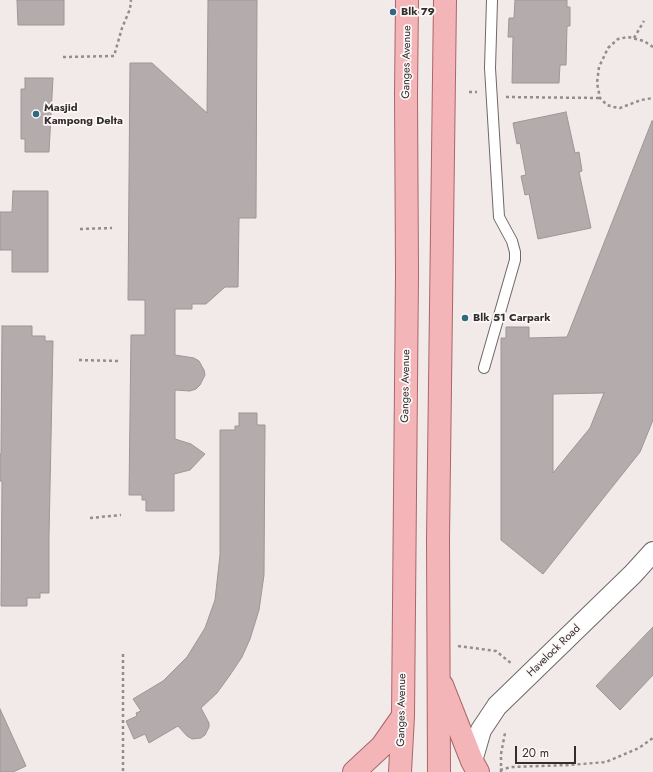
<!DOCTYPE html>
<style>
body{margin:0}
#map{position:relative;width:653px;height:772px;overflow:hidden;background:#f2e9e9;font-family:Jost,sans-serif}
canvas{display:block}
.scale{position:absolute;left:515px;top:746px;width:61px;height:18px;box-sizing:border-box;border:2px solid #312e2e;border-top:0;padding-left:5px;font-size:12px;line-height:14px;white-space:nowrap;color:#312e2e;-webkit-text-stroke:3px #fef7f7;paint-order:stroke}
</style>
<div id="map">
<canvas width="653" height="772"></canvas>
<div class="scale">20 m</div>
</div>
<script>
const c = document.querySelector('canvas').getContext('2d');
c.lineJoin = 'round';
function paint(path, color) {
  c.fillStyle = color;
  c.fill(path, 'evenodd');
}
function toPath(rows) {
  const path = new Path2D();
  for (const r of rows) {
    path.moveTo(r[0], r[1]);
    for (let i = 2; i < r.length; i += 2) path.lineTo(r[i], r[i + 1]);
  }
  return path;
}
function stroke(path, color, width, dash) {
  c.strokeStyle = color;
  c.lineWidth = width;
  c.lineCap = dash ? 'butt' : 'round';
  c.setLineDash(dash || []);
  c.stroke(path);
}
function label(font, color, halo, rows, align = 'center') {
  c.font = font + ' Jost,sans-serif';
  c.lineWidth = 3.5;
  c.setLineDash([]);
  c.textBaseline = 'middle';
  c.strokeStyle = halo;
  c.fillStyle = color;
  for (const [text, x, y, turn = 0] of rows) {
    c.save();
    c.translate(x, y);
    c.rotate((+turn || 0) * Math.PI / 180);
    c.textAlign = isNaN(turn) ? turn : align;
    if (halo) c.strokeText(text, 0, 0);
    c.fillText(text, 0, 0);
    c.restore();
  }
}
const building = toPath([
 [17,0,64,0,64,25,18,25,17,0],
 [208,0,257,0,256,218,239,218,238,287,225,287,206,304,192,304,192,309,175,309,175,355,194,358,199,361,204,370,205,375,200,385,196,389,190,391,175,390,175,439,191,444,205,454,190,470,174,474,174,511,146,511,146,500,142,500,142,495,129,495,131,335,145,335,145,300,128,300,130,63,152,63,207,113,208,0],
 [515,0,567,0,567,7,570,7,570,26,567,26,566,65,560,65,559,83,512,83,513,37,508,37,509,18,514,18,515,0],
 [25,78,53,78,49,152,25,152,25,139,21,139,21,89,25,89,25,78],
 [566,112,575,153,579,152,582,171,579,172,591,228,538,239,529,194,525,195,521,176,526,175,520,143,517,144,513,123,566,112],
 [652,121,653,121,653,420,640,452,543,574,501,540,501,338,506,338,506,327,529,327,529,338,567,337,652,121],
 [604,393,590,428,553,473,553,394,604,393],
 [13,191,48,191,48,272,12,272,12,250,0,250,0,212,12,212,13,191],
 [2,326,32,326,32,336,45,336,45,341,53,341,49,537,49,593,40,593,40,598,27,598,27,606,1,606,2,481,0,481,0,454,1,454,2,326],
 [239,413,257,413,257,425,265,425,264,575,259,610,250,639,242,657,230,675,217,693,201,708,209,723,209,727,205,735,201,738,192,739,187,736,178,726,149,743,145,734,134,739,126,721,137,716,136,713,141,711,133,699,163,681,187,657,205,628,215,600,220,555,220,430,235,430,235,426,239,426,239,413],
 [653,627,653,675,620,710,596,686,653,627],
 [0,709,26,766,13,772,0,772,0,709]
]);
paint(building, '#b4acac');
stroke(building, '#9e9696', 1);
const lane = toPath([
 [484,368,515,260,515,252,512,241,499,217,490,68,492,0]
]);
const street = toPath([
 [472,761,481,730,497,706,633,574,653,552]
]);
const primary = toPath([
 [442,685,472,761,478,772],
 [354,772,382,746,403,716],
 [400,772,403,716,407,274,406,94,407,0],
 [439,772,438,539,445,0]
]);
stroke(lane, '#706868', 12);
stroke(street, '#706868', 22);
stroke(primary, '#ab6669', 24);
stroke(toPath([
 [634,38,644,21],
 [653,47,644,41,628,37,618,39,608,48,599,67,597,83,600,98,607,105,614,107,620,108,641,100,653,98],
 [63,57,114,56,122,28,130,9,131,0],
 [469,92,477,92],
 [506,97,600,98],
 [80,229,112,228],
 [79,360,118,361],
 [90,518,121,515],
 [458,646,496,651,512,664],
 [123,654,123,772],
 [500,770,511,767,570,765,606,762,639,748,653,738],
 [501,772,501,754,505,733]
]), '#938d8d', 2.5, [3, 3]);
stroke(lane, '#fff', 10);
stroke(street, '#fff', 20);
stroke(primary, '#f4b5b8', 22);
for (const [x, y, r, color] of [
 [393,12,4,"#2e6981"],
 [36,114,4,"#2e6981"],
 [465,318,4,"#2e6981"]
]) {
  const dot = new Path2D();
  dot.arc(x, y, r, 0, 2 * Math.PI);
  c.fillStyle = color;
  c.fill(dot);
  stroke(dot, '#fef7f7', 1.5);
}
label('bold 11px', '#312e2e', '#fef7f7', [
 ["Blk 79",401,12],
 ["Masjid",44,108],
 ["Kampong Delta",44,121],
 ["Blk 51 Carpark",473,318]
], 'left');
label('11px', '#312e2e', '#fef7f7', [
 ["Ganges Avenue",407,62,-89],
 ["Ganges Avenue",406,386,-89],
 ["Havelock Road",554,651,-44],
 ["Ganges Avenue",402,710,-89]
]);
</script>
